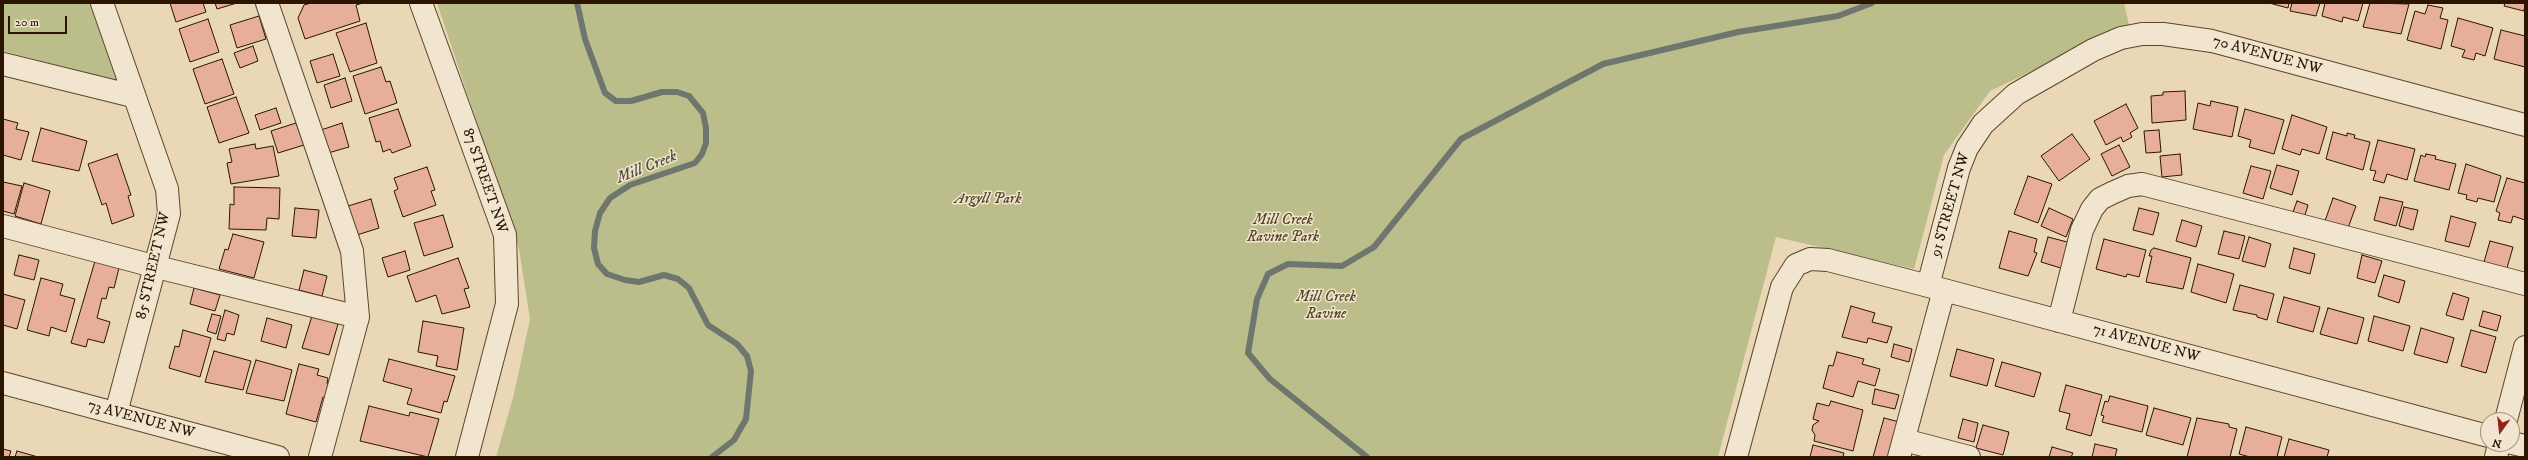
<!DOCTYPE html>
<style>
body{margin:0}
#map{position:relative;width:2528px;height:460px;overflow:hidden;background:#ead7b5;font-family:"IM FELL DW Pica",serif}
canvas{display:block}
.frame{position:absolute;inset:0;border:4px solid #2b1500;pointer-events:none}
.north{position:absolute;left:2480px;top:412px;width:40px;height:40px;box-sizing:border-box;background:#f1e5cf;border:1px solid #a2927c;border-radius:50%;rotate:195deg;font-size:11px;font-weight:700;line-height:16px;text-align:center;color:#2b1500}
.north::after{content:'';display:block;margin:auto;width:14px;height:18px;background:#8f2418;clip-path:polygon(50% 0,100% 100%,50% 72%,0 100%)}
.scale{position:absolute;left:8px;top:16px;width:59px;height:18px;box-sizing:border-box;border:2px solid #2b1500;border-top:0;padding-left:5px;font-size:12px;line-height:14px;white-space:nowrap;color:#2b1500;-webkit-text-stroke:3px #f1e5cf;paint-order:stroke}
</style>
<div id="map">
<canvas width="2528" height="460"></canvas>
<div class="frame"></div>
<div class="north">N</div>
<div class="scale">20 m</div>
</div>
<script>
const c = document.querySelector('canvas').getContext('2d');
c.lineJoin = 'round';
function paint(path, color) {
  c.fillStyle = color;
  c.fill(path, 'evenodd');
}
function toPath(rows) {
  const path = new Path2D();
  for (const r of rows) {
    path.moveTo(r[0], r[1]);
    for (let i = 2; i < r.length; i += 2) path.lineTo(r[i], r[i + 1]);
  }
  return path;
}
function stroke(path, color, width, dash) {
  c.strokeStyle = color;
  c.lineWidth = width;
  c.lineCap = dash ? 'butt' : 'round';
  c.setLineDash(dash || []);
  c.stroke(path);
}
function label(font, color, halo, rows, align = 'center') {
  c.font = font + ' "IM FELL DW Pica",serif';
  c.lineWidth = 3;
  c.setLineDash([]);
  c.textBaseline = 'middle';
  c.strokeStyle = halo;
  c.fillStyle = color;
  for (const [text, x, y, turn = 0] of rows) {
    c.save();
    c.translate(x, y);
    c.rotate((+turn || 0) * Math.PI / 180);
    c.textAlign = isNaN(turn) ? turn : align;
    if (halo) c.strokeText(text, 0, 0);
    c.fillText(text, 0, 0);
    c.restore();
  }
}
paint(toPath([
 [3,3,96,3,120,73,116,80,3,51],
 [437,3,2124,3,2129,25,1990,91,1944,155,1914,269,1776,237,1718,457,496,457,514,394,530,319,519,249]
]), '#bbbd8a');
stroke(toPath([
 [577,3,585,39,605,93,616,101,631,101,662,92,677,92,689,96,703,113,706,128,706,143,702,154,695,163,630,185,610,198,600,213,595,231,594,248,598,264,607,274,625,280,639,282,664,275,678,279,689,288,708,325,737,344,747,356,751,371,746,419,734,440,712,457],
 [1367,457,1270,379,1248,353,1257,299,1268,274,1288,264,1342,266,1374,247,1461,139,1603,64,1738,32,1838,16,1872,3]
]), '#6e766e', 6);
const building = toPath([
 [170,3,203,3,206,12,176,22,170,3],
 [215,3,237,3,217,9,215,3],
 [311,3,363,3,356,5,360,21,305,39,298,18,304,5,311,3],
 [2269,3,2289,3,2288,8,2269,3],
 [2292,3,2320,3,2316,16,2290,11,2292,3],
 [2325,3,2363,3,2358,21,2343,17,2342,22,2322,16,2325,3],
 [2370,3,2409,4,2401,34,2363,27,2370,3],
 [2505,3,2525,3,2524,11,2504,6,2505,3],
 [2428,5,2443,8,2440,18,2448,20,2441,49,2407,40,2415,11,2425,14,2428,5],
 [259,16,266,39,237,48,230,25,259,16],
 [2458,18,2493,28,2485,56,2476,53,2474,60,2462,57,2465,50,2451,46,2458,18],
 [208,19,219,52,190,62,179,29,208,19],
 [366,23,377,63,350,72,336,33,366,23],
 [2501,30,2525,36,2525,67,2494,59,2501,30],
 [253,46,258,61,240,68,234,53,253,46],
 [333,54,340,76,317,83,310,61,333,54],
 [222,59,234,94,205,104,193,69,222,59],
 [381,67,386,82,390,81,397,103,365,114,353,76,381,67],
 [345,78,352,101,331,108,324,85,345,78],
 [2185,91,2186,120,2152,123,2151,96,2163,95,2163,92,2185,91],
 [236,97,249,133,219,143,207,107,236,97],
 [2211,101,2238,107,2232,137,2193,129,2198,103,2210,106,2211,101],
 [2126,104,2138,128,2130,133,2132,137,2123,142,2121,137,2106,145,2094,121,2126,104],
 [276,108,281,123,260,130,255,115,276,108],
 [398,109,411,146,392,153,390,149,383,152,380,141,376,142,369,118,398,109],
 [2245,109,2284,120,2274,154,2249,147,2251,140,2238,136,2245,109],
 [2292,115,2327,127,2319,154,2302,149,2300,155,2282,149,2292,115],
 [3,119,18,123,16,129,29,132,21,160,3,155,3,119],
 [296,123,304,145,278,153,271,131,296,123],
 [342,123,349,147,328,153,321,130,342,123],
 [41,128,87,141,79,171,32,161,41,128],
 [2159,130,2161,152,2146,153,2144,131,2159,130],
 [2333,132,2347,136,2347,133,2355,135,2354,138,2370,142,2363,170,2326,159,2333,132],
 [2072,134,2090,159,2059,181,2041,156,2072,134],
 [2378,140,2415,149,2407,180,2387,174,2384,183,2373,180,2376,171,2370,170,2378,140],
 [255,144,256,149,273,146,279,176,231,184,227,163,232,162,229,149,255,144],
 [2119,145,2130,167,2112,176,2101,154,2119,145],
 [117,154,131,195,128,196,134,216,112,224,106,203,102,205,88,164,117,154],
 [2180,154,2182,175,2162,177,2160,156,2180,154],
 [2426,154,2436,156,2435,159,2456,164,2449,190,2414,181,2421,155,2425,157,2426,154],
 [2466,164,2501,176,2494,202,2478,198,2477,202,2466,199,2467,195,2458,193,2466,164],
 [2277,165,2299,171,2292,195,2270,188,2277,165],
 [2251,166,2271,171,2263,199,2243,193,2251,166],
 [427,167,435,190,431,191,436,205,403,217,394,191,398,189,394,178,427,167],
 [2028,176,2052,184,2038,223,2014,214,2028,176],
 [2507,178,2525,183,2525,220,2513,216,2511,223,2498,220,2500,213,2496,211,2507,178],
 [3,182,22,186,14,214,3,211,3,182],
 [24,183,50,191,41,224,15,216,24,183],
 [234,187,280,188,279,219,267,218,266,230,229,229,230,204,234,205,234,187],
 [2380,197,2403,202,2396,226,2374,220,2380,197],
 [2333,198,2356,206,2348,228,2325,221,2333,198],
 [371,199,379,228,357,235,348,206,371,199],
 [2297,201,2308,205,2305,215,2293,212,2297,201],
 [2404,207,2418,210,2413,230,2399,226,2404,207],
 [295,208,319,210,316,238,292,236,295,208],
 [2049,208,2073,219,2066,237,2041,226,2049,208],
 [2139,208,2159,213,2153,235,2133,230,2139,208],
 [443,215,453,247,424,256,414,223,443,215],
 [2451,216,2476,223,2469,247,2445,241,2451,216],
 [2182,220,2202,226,2196,247,2176,241,2182,220],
 [2009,231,2037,239,2034,252,2037,253,2028,276,1999,268,2009,231],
 [2224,231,2245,236,2239,259,2218,254,2224,231],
 [233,234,264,242,254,278,219,269,225,249,228,250,233,234],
 [2048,237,2071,243,2064,269,2041,262,2048,237],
 [2249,237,2271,244,2265,267,2242,261,2249,237],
 [2104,239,2146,250,2139,277,2127,274,2126,277,2096,269,2104,239],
 [2490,241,2513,247,2507,268,2484,262,2490,241],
 [2154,248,2191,258,2183,289,2146,282,2152,256,2149,256,2151,250,2154,248],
 [2294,248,2315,254,2310,274,2289,268,2294,248],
 [405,251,410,270,388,277,382,258,405,251],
 [19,255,39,260,34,280,14,275,19,255],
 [2362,255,2382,261,2375,283,2357,278,2362,255],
 [458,258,469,288,464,289,470,307,442,314,436,295,416,302,407,276,458,258],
 [95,261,119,268,114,288,109,287,106,299,102,298,97,318,110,322,104,343,88,339,86,347,71,343,95,261],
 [2198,264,2234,274,2226,303,2191,292,2198,264],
 [304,270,327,276,322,296,299,290,304,270],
 [2384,275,2405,281,2399,303,2378,296,2384,275],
 [41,278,63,284,60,295,75,299,66,332,51,327,49,336,27,330,41,278],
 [2240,285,2274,294,2267,320,2257,317,2257,315,2233,310,2240,285],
 [194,288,220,295,215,311,190,304,194,288],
 [2453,293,2469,298,2463,320,2446,315,2453,293],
 [3,294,25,300,17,329,3,325,3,294],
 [2284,297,2320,307,2313,332,2277,322,2284,297],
 [1851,306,1875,313,1872,322,1892,327,1887,343,1868,338,1867,343,1842,337,1851,306],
 [2328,308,2364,318,2357,344,2320,334,2328,308],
 [225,310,239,315,234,335,227,333,225,341,217,339,225,310],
 [2483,311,2501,316,2497,331,2479,326,2483,311],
 [212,314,221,316,216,334,207,331,212,314],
 [312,316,338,324,329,355,302,348,312,316],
 [2374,316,2410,326,2403,351,2368,341,2374,316],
 [267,318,292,325,286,348,261,341,267,318],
 [423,321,464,328,457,370,436,366,438,356,418,352,423,321],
 [2421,328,2454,338,2447,363,2414,354,2421,328],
 [183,330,211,338,200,377,169,368,175,346,179,347,183,330],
 [2471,330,2496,337,2486,373,2461,366,2471,330],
 [1894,344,1912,349,1909,362,1891,357,1894,344],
 [1957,349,1994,359,1987,386,1950,376,1957,349],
 [214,351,251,361,243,390,205,382,214,351],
 [1837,352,1864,359,1862,364,1880,369,1875,386,1858,381,1853,397,1823,388,1829,365,1833,366,1837,352],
 [389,359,455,376,447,402,444,401,441,413,407,404,412,389,383,381,389,359],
 [256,360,292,370,284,401,246,393,256,360],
 [2002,362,2041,373,2034,397,1995,386,2002,362],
 [299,364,319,369,317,375,328,378,327,384,334,386,331,399,323,397,316,422,286,414,299,364],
 [2066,385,2102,395,2091,436,2066,429,2070,414,2059,411,2066,385],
 [1875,389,1899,395,1895,409,1872,404,1875,389],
 [2110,396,2148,406,2142,432,2102,422,2104,416,2101,415,2105,401,2108,402,2110,396],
 [1831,401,1863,410,1853,451,1814,441,1815,435,1812,430,1813,425,1819,421,1813,419,1817,403,1829,406,1831,401],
 [369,406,409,416,410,412,439,419,428,457,360,441,369,406],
 [2154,408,2191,418,2183,445,2146,435,2154,408],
 [1884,418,1907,424,1898,457,1873,457,1884,418],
 [2197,418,2229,424,2229,427,2237,429,2230,457,2187,457,2197,418],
 [1963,419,1978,423,1974,442,1958,438,1963,419],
 [1983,425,2009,432,2003,455,1976,448,1983,425],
 [2246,427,2282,437,2277,457,2250,457,2239,454,2246,427],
 [2289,439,2329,450,2327,457,2284,457,2289,439],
 [2095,444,2117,449,2115,457,2092,457,2095,444],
 [1813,445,1844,453,1843,457,1810,457,1813,445],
 [2052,447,2073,453,2071,457,2049,457,2052,447],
 [3,449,11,451,9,457,3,457,3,449],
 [17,451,38,457,15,457,17,451]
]);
paint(building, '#e7af9a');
stroke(building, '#2b1500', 1);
const minor = toPath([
 [102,3,167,189,169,214,116,413],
 [267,3,352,251,358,317,320,457],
 [421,3,505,235,507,304,467,457],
 [3,64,133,96],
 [3,226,157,267,358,317],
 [1928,286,1959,168,1967,148,1983,124,2016,94,2093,50,2121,38,2142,34,2163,34,2212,41,2525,125],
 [2059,321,2082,230,2092,209,2100,199,2112,193,2128,186,2142,184,2525,284],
 [3,383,278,457],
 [2506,420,2525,347],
 [1904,440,1969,457],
 [2512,443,2525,446],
 [1736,457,1782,287,1796,265,1810,259,1828,260,1944,290,2488,436],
 [1899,457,1944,290],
 [2496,457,2499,444]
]);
stroke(minor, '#5b462d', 24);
stroke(minor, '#f1e5cf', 22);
label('15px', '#2b1500', '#f1e5cf', [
 ["70 AVENUE NW",2267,56,15],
 ["87 STREET NW",484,181,71],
 ["91 STREET NW",1951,205,-74],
 ["85 STREET NW",154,266,-77],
 ["71 AVENUE NW",2146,344,15],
 ["73 AVENUE NW",141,420,15]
]);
label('italic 15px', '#564729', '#f1e5cf', [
 ["Argyll Park",988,200],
 ["Mill Creek",1283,221],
 ["Ravine Park",1283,238],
 ["Mill Creek",1326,298],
 ["Ravine",1326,315]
]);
label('italic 16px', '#524e40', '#f1e5cf', [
 ["Mill Creek",647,168,-22]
]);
</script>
